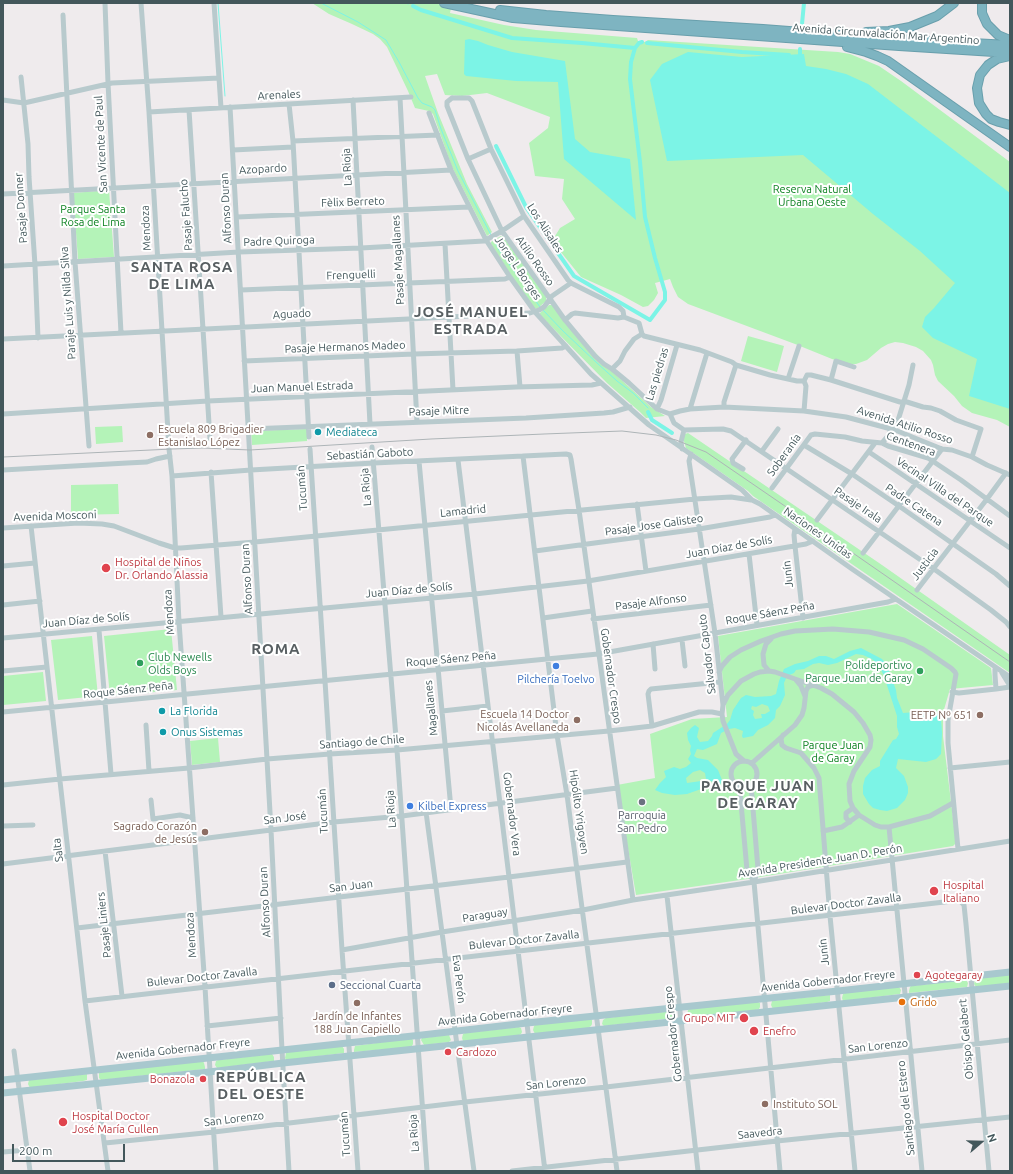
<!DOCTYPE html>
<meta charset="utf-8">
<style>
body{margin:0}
#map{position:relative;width:1013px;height:1174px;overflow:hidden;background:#efebed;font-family:Ubuntu,sans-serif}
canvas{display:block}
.frame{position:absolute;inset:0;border:4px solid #43575b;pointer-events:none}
.north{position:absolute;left:961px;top:1122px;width:40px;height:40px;-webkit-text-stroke:3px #fff;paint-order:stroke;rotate:70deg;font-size:11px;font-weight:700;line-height:16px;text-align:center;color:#43575b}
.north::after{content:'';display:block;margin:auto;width:14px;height:18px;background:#43575b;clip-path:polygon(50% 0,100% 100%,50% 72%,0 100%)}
.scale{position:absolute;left:12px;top:1144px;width:113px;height:18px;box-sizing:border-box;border:2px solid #43575b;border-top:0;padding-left:5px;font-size:12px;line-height:14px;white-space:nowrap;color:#43575b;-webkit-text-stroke:3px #fff;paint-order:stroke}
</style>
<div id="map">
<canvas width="1013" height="1174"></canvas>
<div class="frame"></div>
<div class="north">N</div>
<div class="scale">200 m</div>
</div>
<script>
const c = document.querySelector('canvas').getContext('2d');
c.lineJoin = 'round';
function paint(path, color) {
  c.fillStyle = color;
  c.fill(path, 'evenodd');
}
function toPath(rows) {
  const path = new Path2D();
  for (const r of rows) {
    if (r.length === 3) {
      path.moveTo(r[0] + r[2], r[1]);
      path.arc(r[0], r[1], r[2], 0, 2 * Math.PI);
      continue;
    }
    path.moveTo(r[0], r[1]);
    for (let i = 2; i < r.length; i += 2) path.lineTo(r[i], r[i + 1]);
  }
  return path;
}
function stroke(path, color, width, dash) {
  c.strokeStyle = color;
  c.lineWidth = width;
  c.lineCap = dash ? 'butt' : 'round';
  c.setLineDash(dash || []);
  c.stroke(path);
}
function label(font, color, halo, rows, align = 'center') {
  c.font = font + ' Ubuntu,sans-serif';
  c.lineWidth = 4;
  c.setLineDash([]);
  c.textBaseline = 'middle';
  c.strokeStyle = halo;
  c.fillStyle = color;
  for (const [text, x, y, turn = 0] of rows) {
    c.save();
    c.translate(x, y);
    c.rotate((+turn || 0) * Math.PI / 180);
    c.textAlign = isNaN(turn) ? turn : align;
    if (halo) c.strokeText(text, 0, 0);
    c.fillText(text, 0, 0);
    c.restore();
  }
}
paint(toPath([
 [312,3,435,3,451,8,450,13,504,25,536,30,637,38,638,41,645,42,648,40,838,52,850,54,879,66,901,81,1010,162,1010,427,997,420,972,413,962,406,954,396,938,381,935,375,933,365,931,360,923,351,916,347,903,343,895,342,888,344,881,348,867,360,856,364,849,364,832,359,795,344,688,304,678,297,673,287,670,279,655,283,658,293,654,300,648,306,643,307,621,295,581,277,552,241,560,228,575,219,562,199,564,179,535,176,529,143,548,128,550,117,487,93,462,96,445,95,437,74,425,76,438,113,467,184,492,232,487,236,452,167,433,114,429,111,415,108,408,91,387,47,380,39,373,34,352,24,329,14],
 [109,190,114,257,78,259,73,193],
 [501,236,503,236,546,296,546,301,537,309,534,308,513,278,491,244,491,242],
 [549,305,552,305,615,374,651,407,665,416,646,418,640,412,607,383,540,315,540,313],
 [748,336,784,346,777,372,741,361],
 [122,426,123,442,96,444,95,427],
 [307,429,307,441,252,445,251,431],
 [688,433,882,565,1010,655,1010,673,753,496,748,491,686,448,683,438,685,434],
 [118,484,119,514,71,515,71,485],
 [897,604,991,668,993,685,950,689,943,713,943,736,956,843,953,846,754,878,636,895,617,785,655,778,650,734,692,719,727,717,718,636],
 [171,629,177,690,110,696,104,636],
 [92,636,98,696,58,700,51,640],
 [43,672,46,701,3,705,3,676],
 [218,738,220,762,192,765,190,741],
 [1010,974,1010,983,976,987,974,984,975,980,977,979],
 [966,980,968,983,967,987,909,993,909,991,910,987,911,986],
 [899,987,901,990,900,994,843,1001,842,998,843,994,845,993],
 [830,995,830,1001,827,1002,773,1009,771,1005,772,1001],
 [758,1002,760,1003,760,1007,759,1009,756,1010,692,1016,687,1015,688,1010,689,1009],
 [673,1011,675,1014,674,1018,604,1026,602,1024,603,1020,606,1018],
 [590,1019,592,1020,592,1024,591,1026,588,1028,535,1034,533,1030,534,1026,535,1025],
 [519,1027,521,1028,522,1032,521,1034,517,1036,463,1041,462,1038,463,1034,465,1033],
 [449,1035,451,1040,449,1042,424,1045,421,1040,422,1038],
 [411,1038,413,1040,413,1044,412,1046,409,1047,354,1052,354,1050,355,1046],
 [342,1046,344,1049,344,1053,286,1060,285,1058,286,1053,288,1052],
 [272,1054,274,1057,274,1061,217,1068,215,1065,216,1061,218,1060],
 [203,1061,204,1063,205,1067,205,1069,101,1080,99,1078,99,1072],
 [87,1074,87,1080,83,1081,30,1088,28,1084,29,1080]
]), '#b4f3b8');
paint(toPath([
 [469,39,478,41,488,45,512,52,565,61,575,139,590,152,630,159,636,220,564,159,558,82,516,81,466,76,464,74,465,40],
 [688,52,742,57,804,54,806,66,826,69,846,74,868,84,1010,193,1010,409,969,396,977,359,933,338,922,327,925,317,934,308,955,283,920,251,873,214,803,155,667,161,650,80,662,64],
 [861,648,882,659,887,665,896,690,897,698,903,713,928,711,938,714,941,719,942,733,941,754,936,759,926,762,898,759,896,768,904,776,908,787,908,793,905,800,897,808,887,811,880,810,873,808,869,804,863,794,863,786,865,778,872,770,880,766,880,761,893,740,896,739,899,734,897,727,897,716,884,676,878,664,872,659,863,655,856,654,837,663,828,665,819,663,813,664,804,669,796,670,794,673,787,676,784,683,785,695,780,706,776,710,775,718,768,725,758,730,753,736,743,738,742,736,743,731,735,728,729,729,721,733,717,744,703,750,697,749,694,756,697,758,708,760,718,770,722,780,720,785,706,779,705,773,700,770,693,772,686,778,687,783,701,781,707,782,704,788,687,794,675,795,662,793,655,790,660,783,666,777,664,771,674,767,680,769,686,767,691,763,688,759,691,754,690,750,691,746,688,740,687,733,691,728,695,725,699,728,697,737,700,742,708,741,712,736,713,733,727,724,730,720,733,710,741,698,746,695,755,697,771,696,776,694,779,681,784,669,795,664,808,661,819,656,826,656,834,659,850,651],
 [762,704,768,706,770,711,765,714,761,714,762,718,755,719,753,715,754,711,751,709,752,706,756,707]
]), '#7cf4e6');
stroke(toPath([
 [218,3,225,96],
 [321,3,358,22,386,40,399,62,418,98,422,103,432,107,435,110,441,129,458,171,491,235],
 [406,3,408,4],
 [493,238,499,250,540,307],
 [543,310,563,331,597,363,617,381,633,393,648,408]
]), '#7cf4e6', 1);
stroke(toPath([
 [413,6,421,10,512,38,582,43,635,48],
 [802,24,804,3],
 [647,43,742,52,789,55],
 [800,58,800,49],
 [496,146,526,207,574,276,650,320,665,300,665,292,655,258,645,217,640,162,630,79,631,62,635,48,639,43,642,42],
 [648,412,652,420,672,433]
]), '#7cf4e6', 4);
const highway = toPath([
 [444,3,513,18,561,22,899,46,1010,53],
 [982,3,982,13,987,24,998,35,1010,40],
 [500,10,546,15,613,20,763,29,894,39,1010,45],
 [866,32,889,31,910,27,937,16,954,3],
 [847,47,866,52,877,56,888,61,1010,147],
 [1010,56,997,59,988,65,980,75,977,88,979,103,986,114,991,119,999,122,1010,125]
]);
stroke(highway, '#699fac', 10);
stroke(toPath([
 [105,3,108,83,121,333],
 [141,3,149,112,169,449,172,476,179,622,205,987,216,1171],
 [214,3,221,108],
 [63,15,75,262,89,446],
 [21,77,28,144,29,177,35,265,38,338],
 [400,98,417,422],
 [452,98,469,98,472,101,491,149,524,216,568,280,571,283,619,307,623,311,624,317,639,323,642,334,634,339,625,351,620,361,612,369,604,364,595,356,565,320,502,231,468,159,447,106,447,102,452,98],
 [3,100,24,103,112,83,219,78],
 [353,100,370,424],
 [289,104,293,141,309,437],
 [230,107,271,830,282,1050,289,1171],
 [189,110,210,439],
 [149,112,411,97],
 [429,113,451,170,486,240,510,277,535,312,591,374,649,425,742,490,752,500,760,504,852,569,1010,677],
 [293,141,438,135],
 [233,150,293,147],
 [468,159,491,149],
 [3,194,451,170],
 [237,217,469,207],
 [445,244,453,390],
 [3,266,239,252,361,248,484,241,502,231,524,216],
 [241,290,505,279,510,277],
 [565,320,572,314,575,313,618,318,624,317],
 [642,334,644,336,700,350,732,362,736,365,770,375,797,381,804,381],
 [3,339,530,313,539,310,544,307,552,296,571,283],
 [517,351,520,387],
 [244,361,414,354,517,351,562,348,566,346],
 [612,369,629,383,657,409,670,414],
 [788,379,799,346],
 [831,380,836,361,854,367],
 [724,407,724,402,736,365],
 [657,409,661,400,677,345],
 [690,409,707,353],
 [804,411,806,386,804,381,807,375,811,375,831,380,900,402,907,402,923,407,931,408,940,411,956,420,981,429,972,457],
 [3,414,208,401,516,387,592,385,601,383],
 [670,414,680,411,690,409,724,407,804,411,846,417,895,430,942,449,952,450,972,457,987,465,1010,475],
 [670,414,674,423,684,430],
 [249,429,526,418,604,413,613,412,630,407],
 [684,430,723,429,731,431,934,569,991,610,1006,622,1010,627],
 [895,430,909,385,913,365],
 [882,443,888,436,891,429],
 [804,445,852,474,899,506,996,574,1010,586],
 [372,447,397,750,427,1171],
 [310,449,325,681,342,950,358,1171],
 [682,449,681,442,684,430],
 [762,451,778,429],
 [869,452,1010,548],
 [691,454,689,461,715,633,723,705,722,714,723,721,736,754,744,761],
 [523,456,557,735,567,795,617,1171],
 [458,460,545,1171],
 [419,461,451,809],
 [743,469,733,463,732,459,746,440],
 [3,470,127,463,147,462,156,459,170,456],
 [211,472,221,617],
 [172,476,251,470,374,463,566,454,570,455,571,459,579,510,633,900],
 [772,488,811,435,815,434,845,437,862,441,882,443,888,446,928,458,961,480,1010,516],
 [637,504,646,571],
 [817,520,875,443],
 [31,526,85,1001,108,1171],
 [3,528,78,523,102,524,114,526,159,543,175,548,181,548,255,542,695,499,731,497,751,500],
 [795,529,794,535,795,546,803,618],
 [535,551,699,529,770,517,775,515],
 [863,553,942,449],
 [749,554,757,625],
 [3,566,35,563],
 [917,590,970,521,987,499,1006,473],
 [3,605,40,601],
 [543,618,592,611],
 [593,619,711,605],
 [99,630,111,774],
 [3,638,475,594,588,581,806,544,813,541],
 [682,640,685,666],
 [653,644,655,669],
 [995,667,995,675,996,689],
 [3,671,47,667],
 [769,671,764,665,763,654,766,644,771,639],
 [719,672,722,666,730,657,741,650,761,641,781,634,795,631,833,629,869,632,904,640,923,649,951,668,955,672,956,674,948,720,948,743,958,849],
 [1002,673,1010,686],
 [796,680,801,686,805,696],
 [952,692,959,693,996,689,1010,687],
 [723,705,728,695,741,681,754,674,760,672,769,671,775,672,821,688,832,694,854,712,863,723,870,735,871,740,870,747,854,771,849,784,850,801,853,808,859,815,875,825,881,827,889,827,930,816,953,803],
 [442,711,488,706],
 [3,712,598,654,888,602,896,599],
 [146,725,149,771],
 [652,726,648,694,649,691,651,689,720,682],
 [783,735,781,739,782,745,786,748,801,753,814,768,819,778,830,916,855,1171],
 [744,774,13],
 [752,763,795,725,802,715,804,708,806,691,808,687,814,685],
 [950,768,1010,762],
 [3,785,60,779,189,768,267,759,330,754,397,750,609,731,652,726,699,712,712,712,722,714],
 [751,785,758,869,754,882,780,1171],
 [740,786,740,792,747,870,754,882],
 [151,800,153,819,180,815,193,818],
 [426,812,457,1045,474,1171],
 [850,822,846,818,846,813,853,808],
 [3,826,33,825],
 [889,827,922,1171],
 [823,831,842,827,859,815],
 [105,851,122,996],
 [3,864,271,830,334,822,402,816,617,788],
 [667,896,698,1171],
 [77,928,509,877,627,862],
 [342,950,442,932,583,910,633,900,754,882,1010,841],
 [85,1001,953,901,959,901,961,902,964,905,966,924,989,1171],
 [207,1026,281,1018],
 [14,1051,30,1171],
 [105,1143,214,1132,465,1102,606,1087,1010,1040],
 [3,1152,27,1150],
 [512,1171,777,1141,1010,1117]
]), '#b8cacd', 5);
stroke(toPath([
 [3,1080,422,1035,527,1023,838,991,1010,972],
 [3,1093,209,1072,283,1063,1010,986]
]), '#a8c8ce', 7);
stroke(highway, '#7eb4c1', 8);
stroke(toPath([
 [3,457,172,449,203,448,250,450,431,439,544,434,622,431,656,435,676,440,706,452,814,526,1010,662]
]), '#adb4b7', 1);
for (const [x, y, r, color] of [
 [318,432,4,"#0f9aa8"],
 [150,435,4,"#8d6e63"],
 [106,568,5,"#e0444e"],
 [140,663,4,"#2e9e5b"],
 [556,666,4,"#3f7fe0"],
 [920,671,4,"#2e9e5b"],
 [162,711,4,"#0f9aa8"],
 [980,715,4,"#8d6e63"],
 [577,720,4,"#8d6e63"],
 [163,732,4,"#0f9aa8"],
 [642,802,4,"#6b7280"],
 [410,806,4,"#3f7fe0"],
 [205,832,4,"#8d6e63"],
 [934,891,5,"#e0444e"],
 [917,975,4,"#e0444e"],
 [332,985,4,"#5c6f8a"],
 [902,1002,4,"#e8710a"],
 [357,1003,4,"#8d6e63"],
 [744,1018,5,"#e0444e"],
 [754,1031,5,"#e0444e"],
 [448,1052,4,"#e0444e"],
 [203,1079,4,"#e0444e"],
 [765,1104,4,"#8d6e63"],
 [63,1122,5,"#e0444e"]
]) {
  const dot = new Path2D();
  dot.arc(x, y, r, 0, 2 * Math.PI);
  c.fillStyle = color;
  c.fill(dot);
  stroke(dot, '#fff', 1.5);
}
label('11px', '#43575b', '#fff', [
 ["Avenida Circunvalación Mar Argentino",886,34,4],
 ["Arenales",279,95,-3],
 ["San Vicente de Paul",101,144,-93],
 ["La Rioja",347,167,-93],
 ["Azopardo",263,169,-3],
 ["Fèlix Berreto",353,202,-2],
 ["Pasaje Donner",21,208,-94],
 ["Alfonso Duran",226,208,-93],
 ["Pasaje Falucho",186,215,-94],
 ["Mendoza",146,228,-93],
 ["Los Alisales",545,228,57],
 ["Padre Quiroga",279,241,-2],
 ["Pasaje Magallanes",398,260,-93],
 ["Atilio Rosso",535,261,55],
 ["Jorge L Borges",518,268,56],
 ["Frenguelli",351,275,-2],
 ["Paraje Luis y Nilda Silva",68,303,-94],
 ["Aguado",292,314,-3],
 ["Pasaje Hermanos Madeo",345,347,-2],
 ["Las piedras",657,374,-73],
 ["Juan Manuel Estrada",302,387,-2],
 ["Pasaje Mitre",439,411,-2],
 ["Avenida Atilio Rosso",905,425,18],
 ["Centenera",911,444,20],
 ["Sebastián Gaboto",370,454,-3],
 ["Soberanía",784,455,-54],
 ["La Rioja",366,487,-95],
 ["Tucumán",302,488,-94],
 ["Vecinal Villa del Parque",945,492,34],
 ["Pasaje Irala",858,505,34],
 ["Padre Catena",914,505,34],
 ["Lamadrid",463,511,-6],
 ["Avenida Mosconi",55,516,-2],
 ["Pasaje Jose Galisteo",654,525,-8],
 ["Naciones Unidas",818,533,35],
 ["Juan Díaz de Solís",729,547,-10],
 ["Justicia",925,564,-53],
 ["Junín",788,574,-96],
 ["Alfonso Duran",247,579,-93],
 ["Juan Díaz de Solís",409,590,-5],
 ["Pasaje Alfonso",651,602,-7],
 ["Mendoza",169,612,-94],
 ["Roque Sáenz Peña",770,613,-10],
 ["Juan Díaz de Solís",86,620,-5],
 ["Salvador Caputo",707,654,-97],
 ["Roque Sáenz Peña",451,659,-5],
 ["Gobernador Crespo",611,676,82],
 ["Roque Sáenz Peña",128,690,-6],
 ["Magallanes",431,708,-96],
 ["Santiago de Chile",362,742,-4],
 ["La Rioja",391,809,-94],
 ["Tucumán",323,811,-93],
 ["Hipólito Yrigoyen",579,812,82],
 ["Gobernador Vera",512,814,83],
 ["San José",285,818,-7],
 ["Salta",58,850,-97],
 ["Avenida Presidente Juan D. Perón",820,861,-9],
 ["San Juan",351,886,-7],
 ["Alfonso Duran",265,902,-93],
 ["Bulevar Doctor Zavalla",846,904,-7],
 ["Paraguay",485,915,-9],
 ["Pasaje Liniers",104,925,-96],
 ["Mendoza",191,935,-94],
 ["Bulevar Doctor Zavalla",524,940,-6],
 ["Junín",824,952,-96],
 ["Bulevar Doctor Zavalla",202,977,-6],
 ["Eva Perón",459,979,83],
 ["Avenida Gobernador Freyre",828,981,-6],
 ["Avenida Gobernador Freyre",505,1015,-6],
 ["Gobernador Crespo",673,1034,-96],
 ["Obispo Gelabert",966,1039,-95],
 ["San Lorenzo",878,1046,-6],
 ["Avenida Gobernador Freyre",183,1049,-6],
 ["San Lorenzo",556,1083,-6],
 ["Santiago del Estero",906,1108,-96],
 ["San Lorenzo",234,1119,-7],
 ["La Rioja",414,1133,-94],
 ["Saavedra",760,1133,-6],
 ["Tucumán",345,1134,-94]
]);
label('11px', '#0d8221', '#fff', [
 ["Reserva Natural",812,189],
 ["Urbana Oeste",812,202],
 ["Parque Santa",93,209],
 ["Rosa de Lima",93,222],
 ["Parque Juan",833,745],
 ["de Garay",833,758]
]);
label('11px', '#785e54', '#fff', [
 ["Escuela 809 Brigadier",158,429,"left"],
 ["Estanislao López",158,442,"left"],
 ["Escuela 14 Doctor",569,714],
 ["Nicolás Avellaneda",569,727],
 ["EETP Nº 651",972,715],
 ["Sagrado Corazón",197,826],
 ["de Jesús",197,839],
 ["Jardín de Infantes",357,1016,"center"],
 ["188 Juan Capiello",357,1029,"center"],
 ["Instituto SOL",773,1104,"left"]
], 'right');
label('11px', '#0d838f', '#fff', [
 ["Mediateca",326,432],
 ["La Florida",170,711],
 ["Onus Sistemas",171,732]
], 'left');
label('11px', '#be3a42', '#fff', [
 ["Hospital de Niños",115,562],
 ["Dr. Orlando Alassia",115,575],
 ["Hospital",943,885],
 ["Italiano",943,898],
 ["Agotegaray",925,975],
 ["Grupo MIT",735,1018,"right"],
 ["Enefro",763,1031],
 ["Cardozo",456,1052],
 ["Bonazola",195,1079,"right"],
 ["Hospital Doctor",72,1116],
 ["José María Cullen",72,1129]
], 'left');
label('11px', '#27864d', '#fff', [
 ["Club Newells",148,657],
 ["Olds Boys",148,670],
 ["Polideportivo",912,665,"right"],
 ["Parque Juan de Garay",912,678,"right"]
], 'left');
label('11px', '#366cbe', '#fff', [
 ["Pilchería Toelvo",556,679],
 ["Kilbel Express",418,806,"left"]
]);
label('11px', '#5b616d', '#fff', [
 ["Parroquia",642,815],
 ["San Pedro",642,828]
]);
label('11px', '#4e5e75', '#fff', [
 ["Seccional Cuarta",340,985]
], 'left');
label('11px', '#c56008', '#fff', [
 ["Grido",910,1002]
], 'left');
c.letterSpacing = '1px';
label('bold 15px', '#585f62', '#fff', [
 ["SANTA ROSA",182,267],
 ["DE LIMA",182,284],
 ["JOSÉ MANUEL",471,312],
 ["ESTRADA",471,329],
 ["ROMA",276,649],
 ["PARQUE JUAN",758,786],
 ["DE GARAY",758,803],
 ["REPÚBLICA",261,1077],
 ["DEL OESTE",261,1094]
]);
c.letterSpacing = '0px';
</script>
